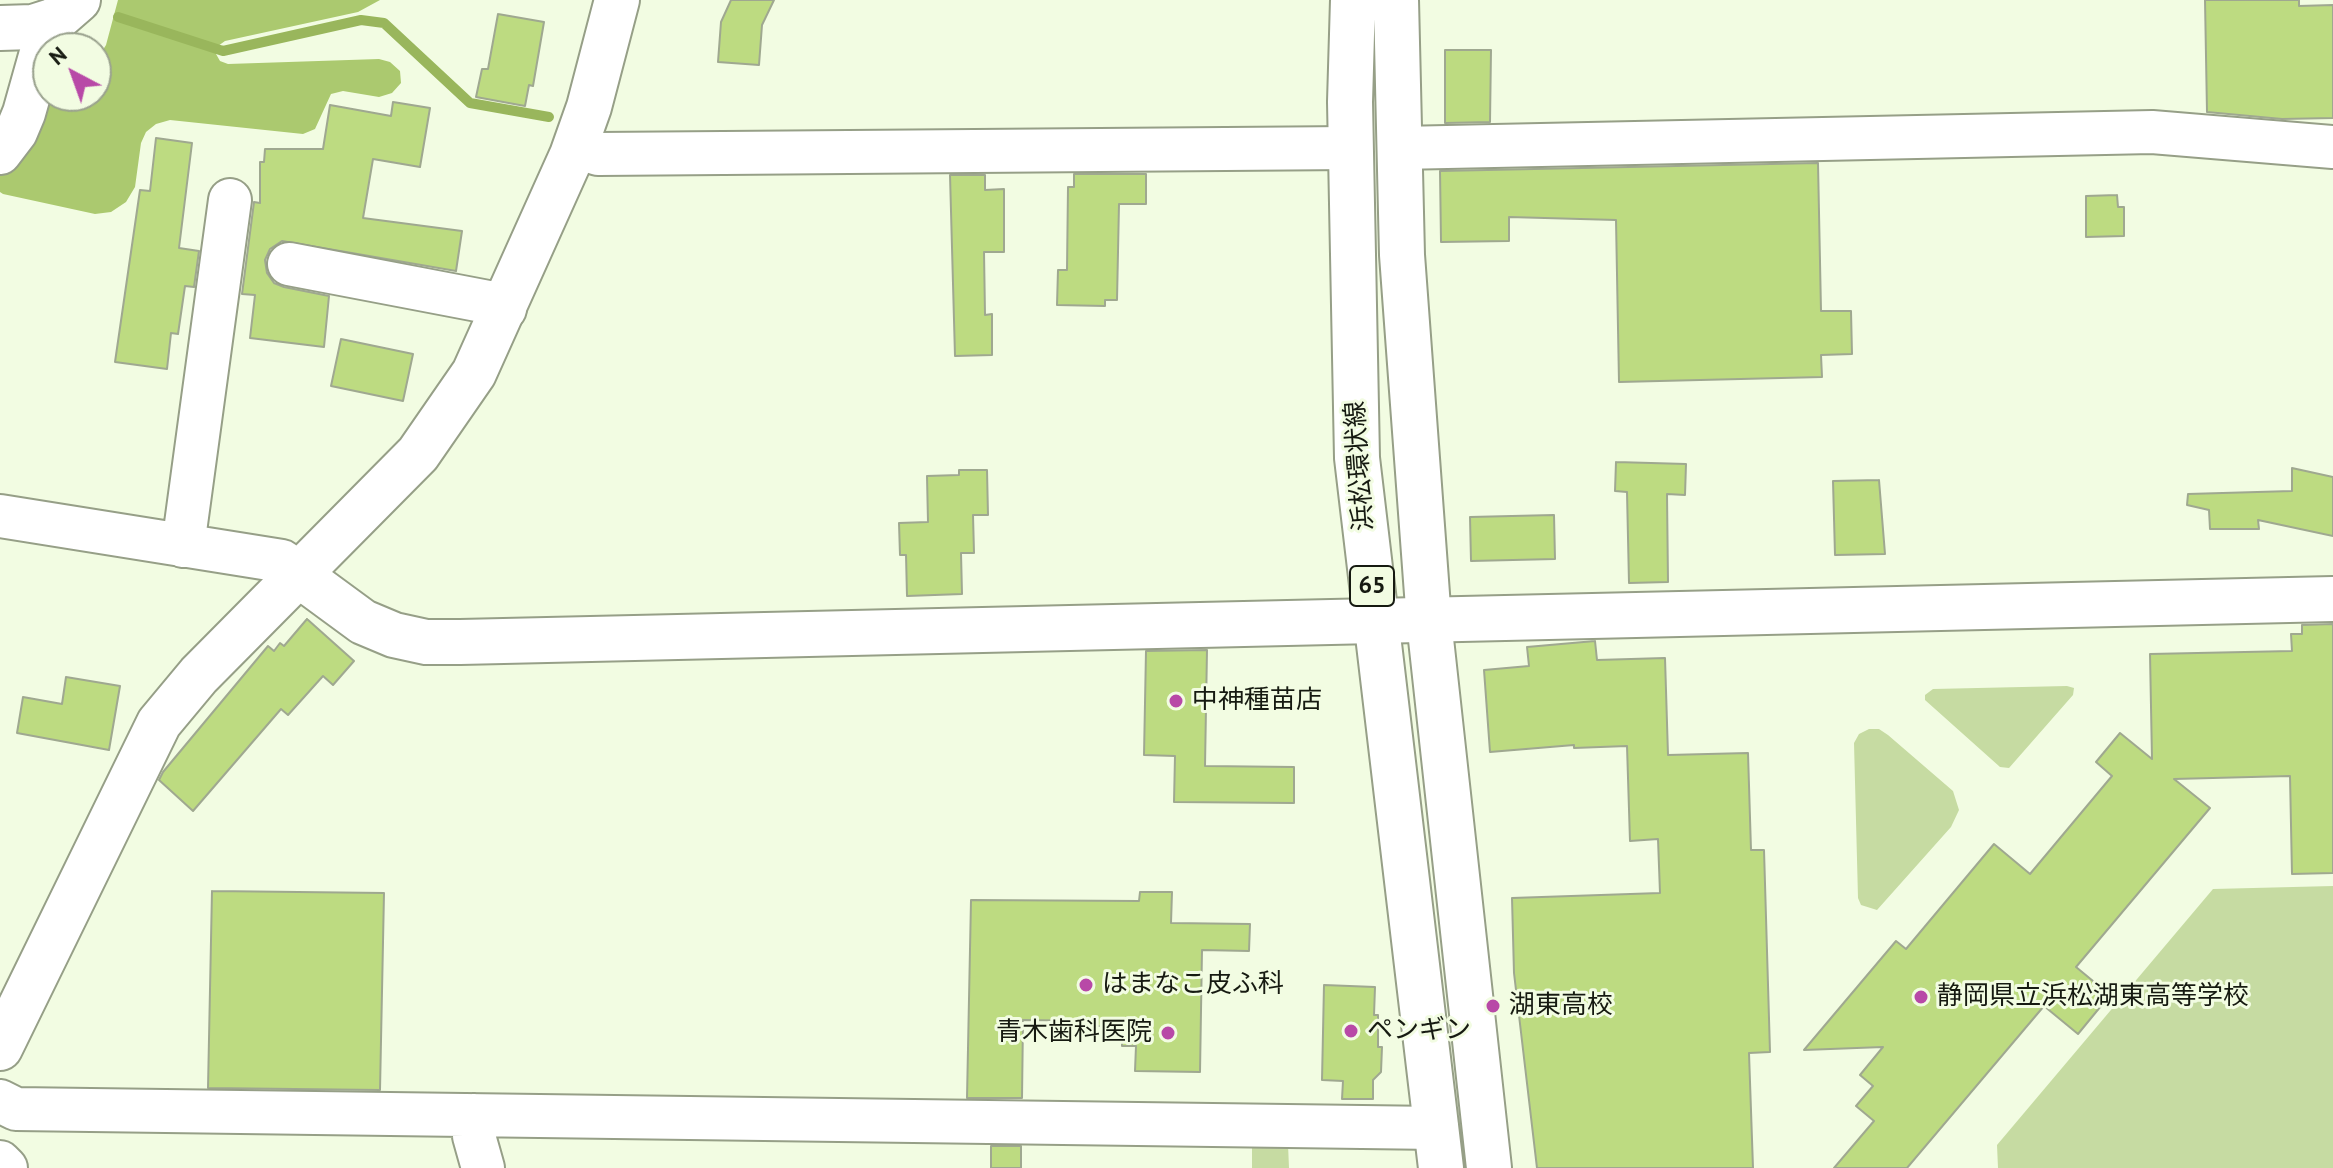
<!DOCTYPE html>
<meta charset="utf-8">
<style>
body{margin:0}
#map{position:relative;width:2333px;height:1168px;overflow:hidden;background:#f2fce2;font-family:"PT Sans",sans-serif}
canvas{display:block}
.north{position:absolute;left:32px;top:32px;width:80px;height:80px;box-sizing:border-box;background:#f2fce2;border:2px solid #9aa28e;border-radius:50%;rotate:319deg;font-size:22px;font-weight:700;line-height:32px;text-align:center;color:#161a11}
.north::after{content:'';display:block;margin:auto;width:28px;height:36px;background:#b849a7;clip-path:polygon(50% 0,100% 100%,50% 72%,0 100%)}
</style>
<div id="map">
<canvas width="2333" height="1168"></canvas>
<div class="north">N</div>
</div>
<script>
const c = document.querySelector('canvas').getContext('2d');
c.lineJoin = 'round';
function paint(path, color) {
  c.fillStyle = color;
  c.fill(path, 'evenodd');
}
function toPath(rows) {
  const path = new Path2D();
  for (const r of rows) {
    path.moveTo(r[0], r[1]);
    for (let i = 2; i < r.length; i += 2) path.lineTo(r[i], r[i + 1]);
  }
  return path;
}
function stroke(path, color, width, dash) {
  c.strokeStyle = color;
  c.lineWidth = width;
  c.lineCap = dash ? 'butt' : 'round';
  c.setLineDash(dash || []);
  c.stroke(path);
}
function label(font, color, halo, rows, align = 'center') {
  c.font = font + ' "PT Sans","Noto Sans JP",sans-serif';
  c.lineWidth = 6;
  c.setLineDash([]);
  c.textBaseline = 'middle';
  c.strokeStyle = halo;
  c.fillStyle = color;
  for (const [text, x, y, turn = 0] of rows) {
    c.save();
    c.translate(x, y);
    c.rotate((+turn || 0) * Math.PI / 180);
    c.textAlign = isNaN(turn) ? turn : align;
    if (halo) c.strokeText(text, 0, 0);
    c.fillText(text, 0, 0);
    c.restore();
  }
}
paint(toPath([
 [2067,686,2074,688,2073,695,2009,768,2000,767,1925,700,1925,695,1933,689],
 [1869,729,1879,729,1888,735,1953,791,1959,810,1951,827,1877,910,1861,905,1858,898,1854,743,1859,734],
 [2333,886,2333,1168,1998,1168,1997,1145,2213,889],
 [1252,1143,1288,1144,1289,1168,1252,1168]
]), '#c6dba2');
paint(toPath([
 [118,0,380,0,358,12,225,41,218,46,216,54,220,61,228,64,379,59,390,62,400,71,401,83,392,93,379,97,343,91,331,94,315,129,303,134,170,120,156,124,146,132,141,143,135,187,126,202,111,212,95,214,3,194,0,192,0,174,16,159,48,96,96,96,96,61,106,45]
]), '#abc96f');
stroke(toPath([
 [118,17,223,51,361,20,384,23,470,103,549,117]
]), '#99b65c', 10);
const building = toPath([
 [731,0,774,0,762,25,759,65,718,62,721,22,731,0],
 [2205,0,2299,0,2299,6,2333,5,2333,118,2282,119,2207,112,2205,0],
 [498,14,544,22,533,86,529,85,525,106,476,97,482,69,488,69,498,14],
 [1445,50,1491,50,1490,122,1445,123,1445,50],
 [393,102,430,108,420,167,373,159,363,218,462,231,456,271,282,241,270,249,265,260,267,273,274,283,284,287,329,296,324,347,250,338,255,295,242,294,254,202,260,203,260,162,264,162,265,149,323,149,330,105,391,116,393,102],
 [156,138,192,143,179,248,199,251,194,287,185,286,178,334,171,333,167,369,115,362,140,190,150,191,156,138],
 [1818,163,1821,311,1851,311,1852,354,1821,355,1822,377,1619,382,1616,220,1509,217,1509,241,1441,242,1440,171,1818,163],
 [1074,174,1146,174,1146,204,1119,204,1117,300,1105,300,1105,306,1057,305,1058,270,1067,270,1068,187,1074,187,1074,174],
 [950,175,985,175,985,190,1004,189,1004,252,984,252,985,315,992,314,992,355,955,356,950,175],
 [2117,195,2118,207,2124,207,2124,236,2086,237,2086,196,2117,195],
 [341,339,413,354,403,401,331,386,341,339],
 [1616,462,1686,464,1685,495,1667,494,1668,582,1629,583,1627,492,1615,491,1616,462],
 [2292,468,2333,477,2333,536,2258,520,2259,529,2210,529,2209,510,2187,505,2188,494,2292,491,2292,468],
 [959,470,987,470,988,515,973,515,974,553,961,553,962,594,907,596,906,555,900,555,899,523,928,522,927,476,959,475,959,470],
 [1879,480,1885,554,1835,555,1833,481,1879,480],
 [1554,515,1555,559,1471,561,1470,517,1554,515],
 [307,619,354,661,333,685,323,676,288,715,281,709,193,811,159,780,163,772,268,646,274,651,280,643,284,646,307,619],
 [2333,624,2333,873,2292,874,2290,776,2174,779,2210,808,2076,967,2110,995,2078,1034,2044,1006,1907,1168,1834,1168,1874,1121,1856,1106,1873,1086,1860,1075,1883,1047,1804,1050,1896,941,1906,949,1994,844,2030,874,2112,776,2096,762,2120,733,2152,759,2150,654,2292,651,2291,634,2302,634,2302,625,2333,624],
 [1595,641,1597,660,1665,658,1668,755,1748,753,1751,850,1764,850,1770,1052,1749,1053,1753,1168,1537,1168,1514,973,1512,898,1660,893,1658,839,1630,841,1627,746,1574,748,1574,745,1490,752,1484,670,1529,666,1527,647,1595,641],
 [1207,650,1205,766,1294,767,1294,803,1174,802,1175,756,1144,755,1146,651,1207,650],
 [66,677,120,686,109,750,17,733,23,697,62,704,66,677],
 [212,891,384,893,380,1090,208,1088,212,891],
 [1140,892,1172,892,1171,923,1250,924,1249,951,1202,950,1200,1072,1135,1071,1136,1046,1122,1046,1122,1026,1094,1026,1094,1021,1023,1020,1022,1098,967,1098,971,900,1139,901,1140,892],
 [1324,985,1375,987,1374,1015,1378,1015,1378,1047,1382,1047,1381,1072,1373,1080,1373,1099,1342,1099,1343,1081,1322,1080,1324,985],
 [991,1146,1021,1146,1021,1168,991,1168,991,1146]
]);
paint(building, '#bddb81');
stroke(building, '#9fa890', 2);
const minor = toPath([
 [575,147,598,154,1351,148],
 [1400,148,2152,132,2333,147],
 [0,153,16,132,24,113,42,49,38,26],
 [289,264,488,302,505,309],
 [0,516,282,561,299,575],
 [183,546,230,200],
 [0,1101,16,1109,1437,1128],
 [474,1115,474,1136,483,1168],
 [0,1162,6,1168]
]);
const tertiary = toPath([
 [0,28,33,27,55,20,78,0],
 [299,575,363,622,394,635,426,642,460,642,2333,599],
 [0,1048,159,723,199,675,418,454,474,373,572,155,589,107,617,0]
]);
const primary = toPath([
 [1353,0,1350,102,1357,458,1441,1168],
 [1396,0,1402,255,1429,621,1489,1168]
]);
stroke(minor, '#969f87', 46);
stroke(tertiary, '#969f87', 48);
stroke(primary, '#969f87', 48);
stroke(minor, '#fff', 42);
stroke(tertiary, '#fff', 44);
stroke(primary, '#fff', 44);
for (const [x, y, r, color] of [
 [1176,701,8,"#b849a7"],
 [1086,985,8,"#b849a7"],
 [1921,997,8,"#b849a7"],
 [1493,1006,8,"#b849a7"],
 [1351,1031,8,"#b849a7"],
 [1168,1033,8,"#b849a7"]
]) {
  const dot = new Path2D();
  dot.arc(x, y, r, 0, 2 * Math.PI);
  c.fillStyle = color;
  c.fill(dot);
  stroke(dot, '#f2fce2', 3);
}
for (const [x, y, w] of [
 [1372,586,44]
]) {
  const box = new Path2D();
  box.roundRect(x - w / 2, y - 20, w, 40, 6);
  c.fillStyle = '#f2fce2';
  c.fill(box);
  stroke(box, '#161a11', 2);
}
label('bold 24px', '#161a11', null, [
 ["65",1372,586]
]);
label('26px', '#161a11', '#f2fce2', [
 ["浜松環状線",1360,466,-94]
]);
label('26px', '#161a11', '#f2fce2', [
 ["中神種苗店",1192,701],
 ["はまなこ皮ふ科",1102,985],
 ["静岡県立浜松湖東高等学校",1937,997],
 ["湖東高校",1509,1006],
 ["ペンギン",1367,1031],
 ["青木歯科医院",1152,1033,"right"]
], 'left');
</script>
